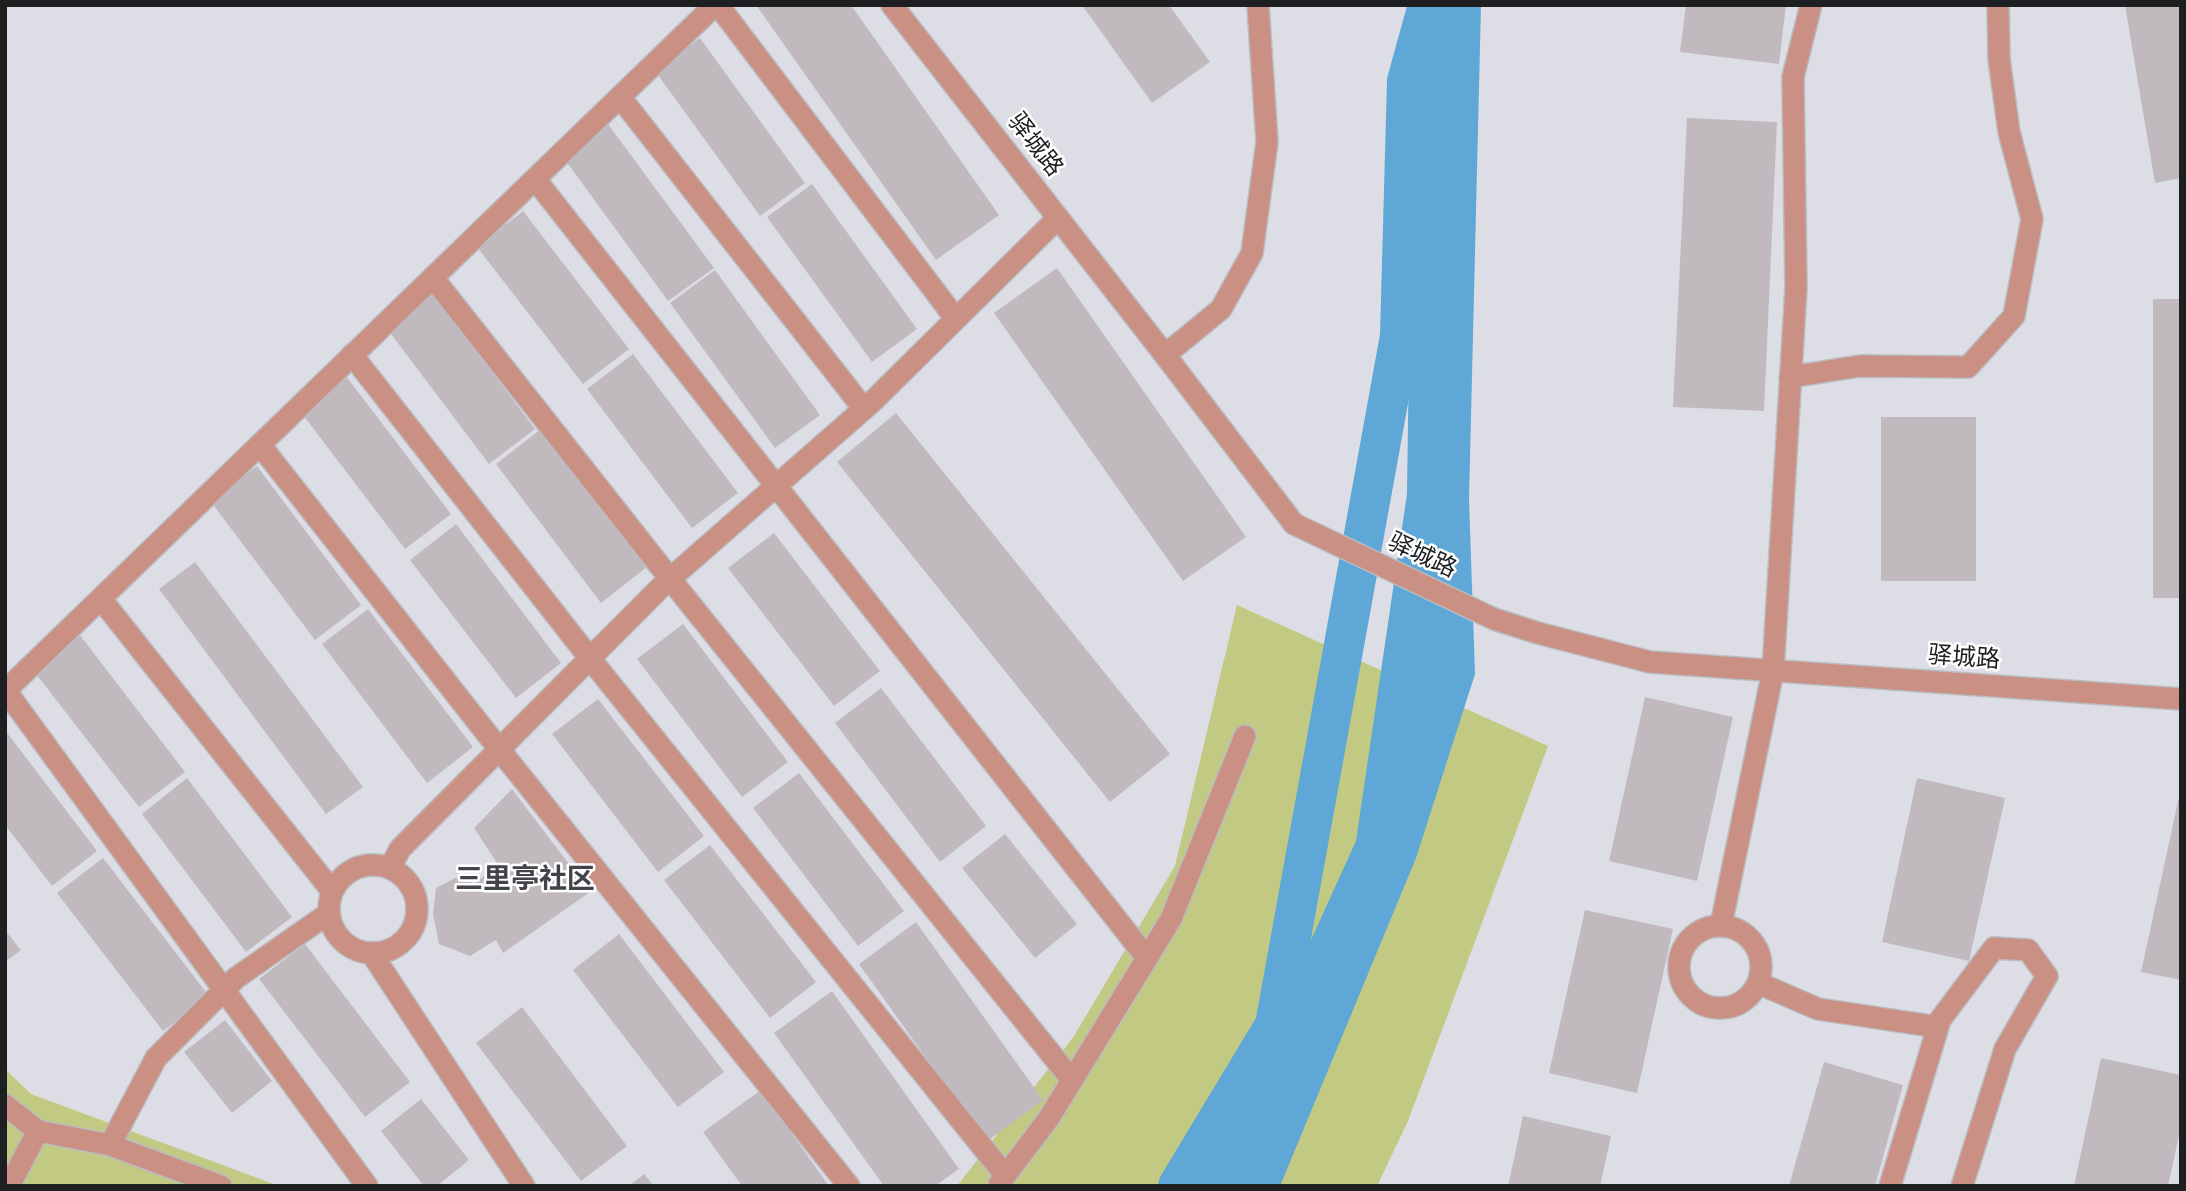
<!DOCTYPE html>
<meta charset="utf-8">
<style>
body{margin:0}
#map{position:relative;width:2186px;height:1191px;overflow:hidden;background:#dddee5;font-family:"Zilla Slab",serif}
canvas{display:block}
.frame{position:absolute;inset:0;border:7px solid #1e1f21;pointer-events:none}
</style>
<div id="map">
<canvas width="2186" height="1191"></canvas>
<div class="frame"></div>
</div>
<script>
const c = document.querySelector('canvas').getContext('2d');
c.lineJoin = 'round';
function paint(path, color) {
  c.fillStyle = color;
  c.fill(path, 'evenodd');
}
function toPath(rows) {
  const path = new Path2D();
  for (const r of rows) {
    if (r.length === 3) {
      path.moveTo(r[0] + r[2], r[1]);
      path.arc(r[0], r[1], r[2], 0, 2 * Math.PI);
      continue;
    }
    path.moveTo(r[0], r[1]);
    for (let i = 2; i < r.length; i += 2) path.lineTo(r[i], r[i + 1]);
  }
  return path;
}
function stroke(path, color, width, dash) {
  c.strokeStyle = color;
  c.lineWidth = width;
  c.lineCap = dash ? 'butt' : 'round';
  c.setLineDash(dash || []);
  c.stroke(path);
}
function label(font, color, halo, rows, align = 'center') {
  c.font = font + ' "Zilla Slab","Noto Sans SC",serif';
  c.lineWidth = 5;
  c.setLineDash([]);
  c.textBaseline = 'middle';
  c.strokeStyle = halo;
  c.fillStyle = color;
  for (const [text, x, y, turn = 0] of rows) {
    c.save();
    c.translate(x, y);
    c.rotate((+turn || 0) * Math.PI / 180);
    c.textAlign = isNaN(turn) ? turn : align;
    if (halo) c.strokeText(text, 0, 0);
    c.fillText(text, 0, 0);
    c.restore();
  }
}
paint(toPath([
 [1237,605,1548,746,1408,1121,1377,1186,957,1186,1074,1036,1175,866],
 [5,1069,31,1094,279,1186,5,1186]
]), '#c2c982');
paint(toPath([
 [1414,5,1481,5,1469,499,1475,674,1416,858,1280,1186,1199,1186,1356,841,1407,494]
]), '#5ea7d6');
stroke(toPath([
 [1178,1186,1275,1025,1400,336,1407,81,1428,5]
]), '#5ea7d6', 40);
paint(toPath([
 [756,5,851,5,999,215,936,260],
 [1082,5,1169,5,1210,62,1152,103],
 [1686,5,1786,5,1779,64,1680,52],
 [2125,5,2181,5,2181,178,2155,183],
 [700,38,805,183,760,216,655,71],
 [1687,118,1777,122,1764,411,1673,407],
 [608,124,714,268,668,301,563,157],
 [812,184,917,329,872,362,767,217],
 [523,211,629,349,583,384,477,247],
 [1057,268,1246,537,1183,581,994,313],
 [715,270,820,415,775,448,670,303],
 [431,291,535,429,489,464,385,326],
 [2153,299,2181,299,2181,598,2153,598],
 [633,354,738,493,692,528,587,389],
 [346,376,451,514,405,549,300,411],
 [896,413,1170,754,1110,802,837,462],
 [1881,417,1976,417,1976,581,1881,581],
 [541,429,647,567,601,603,496,464],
 [257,466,361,605,315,640,211,502],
 [456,524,561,663,516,698,410,560],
 [774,533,880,671,834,706,728,568],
 [195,562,363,787,326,814,159,589],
 [368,609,473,747,427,783,322,644],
 [683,624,788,762,742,797,637,659],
 [79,634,185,772,139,807,33,670],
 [881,688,986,826,940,862,835,723],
 [1645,697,1733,717,1697,881,1609,861],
 [598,699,704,836,658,872,552,734],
 [5,730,97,851,52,886,5,825],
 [799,773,904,911,858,946,753,808],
 [187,778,292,917,246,952,142,814],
 [1917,778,2005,798,1969,961,1882,942],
 [512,789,590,892,503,953,496,940,470,956,439,944,433,914,436,888,455,878,474,883,499,866,474,828],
 [2180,792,2181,792,2181,980,2141,972],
 [1005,834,1077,924,1035,958,962,868],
 [710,845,816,982,770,1018,664,880],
 [103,858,209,996,163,1031,57,893],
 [1585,910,1673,929,1637,1093,1549,1073],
 [916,922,1043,1100,986,1142,859,964],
 [5,930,21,950,5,962],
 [619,934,724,1072,678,1107,573,970],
 [305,944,410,1082,365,1117,259,979],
 [832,991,959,1169,935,1186,884,1186,774,1033],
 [522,1007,627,1146,581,1181,476,1043],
 [225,1020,272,1081,232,1113,184,1052],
 [2101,1058,2181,1075,2181,1126,2168,1186,2074,1186],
 [1824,1062,1903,1085,1875,1186,1789,1186],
 [761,1090,829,1186,742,1186,703,1132],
 [421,1099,469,1160,437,1186,424,1186,381,1131],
 [1523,1116,1611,1136,1600,1186,1508,1186],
 [644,1174,654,1186,629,1186]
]), '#c0babf');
const minor = toPath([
 [718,5,956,319],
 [892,5,1165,355,1294,524,1494,619,1538,633,1650,662,2181,699],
 [620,97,864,409],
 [535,179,1147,958],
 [433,278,675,585,1072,1080],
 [352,355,596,666,1005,1175],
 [1165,355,1221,309,1252,253,1267,142,1258,5],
 [1790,377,1860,366,1968,367,2014,316,2032,219,2009,132,1999,59,1998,5],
 [260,445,499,749,849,1186],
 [101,599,332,891],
 [5,691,715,5],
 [6,691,367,1186],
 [373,909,44],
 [390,868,400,849,663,585,873,401,1058,218],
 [1721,925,1773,671,1796,288,1793,77,1811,5],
 [1720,967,41],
 [372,954,524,1186],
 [1758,983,1818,1009,1938,1027],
 [5,1105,38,1131,110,1145,221,1186],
 [110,1145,156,1058,236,978,329,913],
 [999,1184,1049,1118,1171,919,1245,736],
 [9,1186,38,1131],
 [1890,1186,1940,1020,1994,948,2028,950,2047,976,2005,1049,1962,1186]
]);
stroke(minor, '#bbbcc2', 24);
stroke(minor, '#c99083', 21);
label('24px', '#1e1f21', '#fff', [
 ["驿城路",1035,145,52],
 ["驿城路",1422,556,25],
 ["驿城路",1964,658,4]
]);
label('bold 28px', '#43444a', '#fff', [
 ["三里亭社区",525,880]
]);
</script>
